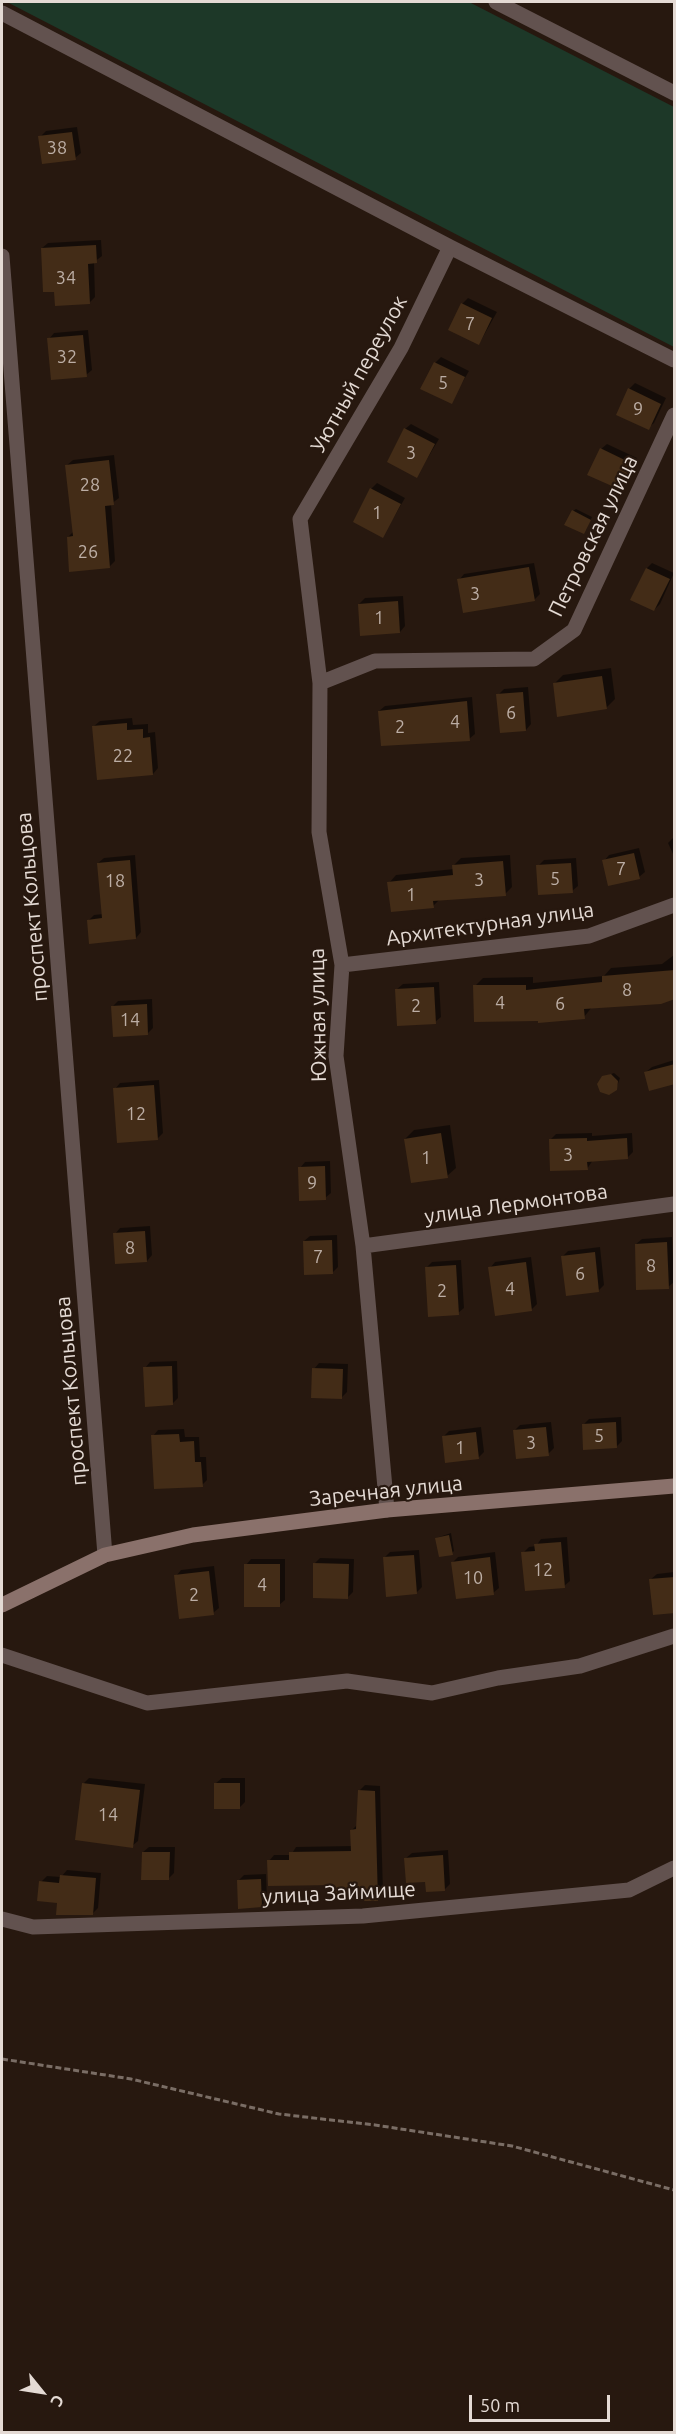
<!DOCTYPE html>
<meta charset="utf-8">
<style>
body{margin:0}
#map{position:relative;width:676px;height:2434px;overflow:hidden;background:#27180f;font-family:Ubuntu,sans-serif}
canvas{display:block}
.frame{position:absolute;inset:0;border:3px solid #e4dad4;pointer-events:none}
.north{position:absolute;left:12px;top:2362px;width:60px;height:60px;-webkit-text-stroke:4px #27180f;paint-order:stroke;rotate:120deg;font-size:16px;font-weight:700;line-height:24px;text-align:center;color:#e4dad4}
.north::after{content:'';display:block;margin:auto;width:21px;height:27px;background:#e4dad4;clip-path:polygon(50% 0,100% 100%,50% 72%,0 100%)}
.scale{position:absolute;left:469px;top:2395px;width:141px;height:27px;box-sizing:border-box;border:3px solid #e4dad4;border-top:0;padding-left:8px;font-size:18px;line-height:21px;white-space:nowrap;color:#e4dad4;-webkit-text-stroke:4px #27180f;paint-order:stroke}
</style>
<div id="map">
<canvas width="676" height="2434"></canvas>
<div class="frame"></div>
<div class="north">С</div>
<div class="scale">50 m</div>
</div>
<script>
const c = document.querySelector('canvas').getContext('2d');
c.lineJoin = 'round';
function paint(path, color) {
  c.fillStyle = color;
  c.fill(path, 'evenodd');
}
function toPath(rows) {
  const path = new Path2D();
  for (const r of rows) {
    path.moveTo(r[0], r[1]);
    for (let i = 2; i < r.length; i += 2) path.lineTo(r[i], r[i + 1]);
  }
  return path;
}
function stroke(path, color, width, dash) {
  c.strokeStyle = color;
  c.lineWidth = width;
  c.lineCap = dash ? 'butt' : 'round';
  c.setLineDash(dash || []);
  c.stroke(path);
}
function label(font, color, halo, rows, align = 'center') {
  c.font = font + ' Ubuntu,sans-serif';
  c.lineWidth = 4.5;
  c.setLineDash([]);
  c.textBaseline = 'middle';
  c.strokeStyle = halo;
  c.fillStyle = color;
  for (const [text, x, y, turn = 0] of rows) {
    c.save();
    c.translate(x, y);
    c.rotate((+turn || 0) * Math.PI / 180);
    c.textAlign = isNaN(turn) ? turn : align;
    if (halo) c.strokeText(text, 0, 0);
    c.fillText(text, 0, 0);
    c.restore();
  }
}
paint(toPath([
 [7,2,469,2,674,107,674,347]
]), '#1d3828');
paint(toPath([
 [77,127,81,153,75,158,40,137,46,131],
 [101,240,102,256,94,262,95,297,90,302,55,290,42,248,48,243],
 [468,298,497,312,479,344,462,304],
 [88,330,92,370,86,375,49,339,54,333],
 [441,357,469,371,451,402,435,363],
 [635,383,666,398,654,423,648,428,629,389],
 [411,424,439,439,417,476,405,429],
 [607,444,637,458,626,483,620,489,601,449],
 [114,455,119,498,111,504,115,561,109,567,68,537,74,531,67,465,73,460],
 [377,483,405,498,383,536,371,489],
 [576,509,592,517,586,530,573,511],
 [534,563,540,594,534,600,459,580,464,574],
 [652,563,674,573,660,604,654,610,647,568],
 [403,596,405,626,400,632,359,604,365,598],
 [611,668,615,699,606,708,554,684,563,675],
 [528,687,531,724,526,730,498,695,504,689],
 [472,697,475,734,469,739,379,711,385,706],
 [132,718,133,725,148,724,148,733,155,732,158,768,153,774,94,726,100,721],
 [674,837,674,856,668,843],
 [639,848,645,872,639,877,604,861,609,855],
 [135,855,141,932,136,938,88,921,94,915,103,914,98,863,104,858],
 [510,855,512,887,505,894,440,899,433,906,389,883,396,875,454,869,453,866,461,858],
 [576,858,578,886,572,891,538,866,544,860],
 [674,955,674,997,592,1007,584,1017,539,1020,475,986,483,978,533,977,533,983,604,976,611,968,662,964],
 [439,982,441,1017,435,1022,397,989,403,984],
 [152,999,153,1028,148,1033,113,1006,118,1001],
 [674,1060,674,1083,646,1072,652,1067],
 [614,1073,620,1078,616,1089,603,1077],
 [159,1080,163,1133,157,1139,115,1089,120,1083],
 [450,1125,456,1168,447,1176,405,1139,414,1130],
 [592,1133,592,1136,632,1133,633,1152,628,1157,593,1160,587,1169,550,1140,556,1134],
 [330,1161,331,1193,325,1198,300,1168,305,1162],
 [150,1226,152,1255,147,1261,115,1234,120,1228],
 [337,1235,338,1267,332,1273,304,1241,310,1236],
 [672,1237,674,1282,668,1287,636,1244,642,1239],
 [600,1247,604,1285,599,1290,563,1256,568,1251],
 [531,1257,537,1304,532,1309,490,1268,495,1262],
 [461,1260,464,1308,458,1313,426,1268,432,1262],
 [177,1361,178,1398,172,1404,145,1368,150,1362],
 [319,1363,348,1364,347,1392,341,1398,314,1369],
 [621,1417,622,1441,616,1447,584,1424,589,1419],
 [551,1422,554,1448,548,1454,514,1431,520,1425],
 [481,1427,484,1452,478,1458,443,1437,449,1431],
 [184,1429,185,1437,199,1437,200,1457,206,1457,207,1480,202,1485,153,1436,158,1430],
 [451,1533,454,1551,452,1553,436,1538],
 [567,1537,570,1581,564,1586,523,1553,529,1547,536,1546,541,1539],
 [419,1550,422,1587,416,1593,384,1558,390,1552],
 [495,1552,499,1588,493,1593,453,1562,458,1557],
 [320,1558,354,1559,353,1592,348,1597,314,1564],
 [251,1559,285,1559,285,1600,279,1605,246,1565],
 [214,1566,219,1608,213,1613,176,1576,181,1570],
 [674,1572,674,1612,651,1579,657,1574],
 [89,1778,145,1784,138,1841,132,1846,84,1783],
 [222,1778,245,1778,245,1802,239,1808,216,1783],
 [365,1785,380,1786,383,1893,378,1899,269,1861,274,1855,291,1855,296,1847,352,1846,352,1830,358,1824,359,1791],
 [149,1847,175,1847,174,1873,169,1878,143,1852],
 [448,1850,450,1884,445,1889,426,1880,406,1858,412,1853],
 [67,1870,101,1873,98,1908,92,1914,58,1902,41,1882,47,1876,61,1877],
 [266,1874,267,1900,261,1906,238,1881,244,1875]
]), '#0007');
paint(toPath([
 [72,132,76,160,42,164,38,136],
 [96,245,97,263,88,264,90,304,55,306,54,292,43,292,41,248],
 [461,303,492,318,479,345,448,330],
 [83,335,87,377,51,380,47,338],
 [434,362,465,377,452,404,420,389],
 [628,388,661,404,649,430,616,415],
 [404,428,435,444,417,478,387,462],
 [600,448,633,464,621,490,587,475],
 [109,460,114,505,105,506,110,568,69,572,67,537,73,536,65,465],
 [370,488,401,504,383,538,353,522],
 [572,510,591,520,584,534,564,525],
 [529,567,535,601,463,613,457,579],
 [646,568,670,579,654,611,630,600],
 [398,601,400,633,360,636,358,604],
 [602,676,607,709,557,717,553,683],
 [523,692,526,731,500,733,496,694],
 [467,701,470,741,381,746,378,711],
 [127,723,127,730,143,729,143,738,150,737,153,775,97,780,92,726],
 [634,853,640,879,608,886,602,860],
 [130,860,136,939,89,944,87,920,102,918,97,863],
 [503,861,506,896,433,901,434,908,391,912,387,882,453,875,452,865],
 [571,863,573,893,538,895,536,865],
 [675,970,675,999,661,1004,584,1009,585,1019,538,1023,538,1021,474,1022,473,985,526,985,526,990,602,982,602,976],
 [434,987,436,1024,397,1026,395,989],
 [147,1004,148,1035,113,1037,111,1006],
 [675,1064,675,1084,649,1091,644,1072],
 [611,1074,618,1081,617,1090,609,1095,600,1092,597,1084,602,1076],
 [154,1085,158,1140,117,1143,113,1088],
 [441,1133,448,1178,411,1183,404,1139],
 [587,1138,587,1141,627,1138,628,1159,587,1162,588,1170,550,1171,549,1139],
 [325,1166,326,1200,299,1201,298,1167],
 [145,1231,147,1262,115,1264,113,1233],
 [332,1240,333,1274,304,1275,303,1241],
 [667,1242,669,1289,636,1290,635,1244],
 [595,1252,599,1292,566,1296,561,1256],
 [526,1262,532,1311,495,1316,488,1267],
 [456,1265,459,1315,428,1317,425,1267],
 [172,1366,173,1405,145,1407,143,1367],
 [312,1368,343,1369,342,1399,311,1398],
 [616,1422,617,1448,583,1450,582,1424],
 [546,1427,549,1456,516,1459,513,1430],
 [476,1432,479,1459,445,1463,442,1436],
 [179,1434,180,1442,194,1441,195,1462,201,1462,203,1487,154,1489,151,1435],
 [449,1535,453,1555,439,1557,435,1538],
 [561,1542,565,1588,525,1591,521,1552,535,1551,534,1544],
 [414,1555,417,1594,386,1597,383,1557],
 [490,1557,494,1595,456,1599,451,1562],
 [313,1563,349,1564,348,1599,313,1598],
 [244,1564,280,1564,280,1607,244,1607],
 [209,1571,214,1615,179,1619,174,1575],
 [675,1577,675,1613,653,1615,649,1579],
 [82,1783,140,1790,133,1848,75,1840],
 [214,1783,240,1783,240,1809,214,1809],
 [358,1790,375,1791,378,1901,364,1901,364,1898,334,1899,334,1885,268,1886,267,1860,289,1860,289,1852,351,1851,350,1830,356,1829],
 [142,1852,170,1852,169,1880,141,1880],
 [443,1855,445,1891,426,1892,425,1882,406,1883,404,1858],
 [60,1875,96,1878,93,1915,56,1915,57,1903,37,1901,39,1881,59,1883],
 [261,1879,262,1907,238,1909,237,1880]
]), '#432c17');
stroke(toPath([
 [2,2059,131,2079,279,2114,375,2125,512,2146,674,2190]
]), '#7a6d65', 3, [6, 3]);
stroke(toPath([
 [496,2,674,93],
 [2,13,450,247,674,360],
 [2,256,105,1555],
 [320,683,375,661,534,659,574,630,674,415],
 [342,965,589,936,674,905],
 [363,1246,674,1204],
 [387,1510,363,1246,336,1056,342,965,319,832,320,683,300,519,401,348,450,247],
 [2,1655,147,1703,347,1681,432,1693,498,1678,580,1666,674,1636],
 [2,1919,33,1927,363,1916,629,1890,674,1868]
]), '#62524f', 15);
stroke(toPath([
 [2,1605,105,1555,193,1535,387,1510,674,1486]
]), '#8a716b', 15);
label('18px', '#bcaea5', null, [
 ["38",57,148],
 ["34",66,278],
 ["7",470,324],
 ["32",67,357],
 ["5",443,383],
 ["9",638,409],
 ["3",411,453],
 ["28",90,485],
 ["1",377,513],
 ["26",88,552],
 ["3",475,594],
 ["1",379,618],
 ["6",511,713],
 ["4",455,722],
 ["2",400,727],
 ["22",123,756],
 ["7",621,869],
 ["5",555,879],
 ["3",479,880],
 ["18",115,881],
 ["1",411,895],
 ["8",627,990],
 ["4",500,1003],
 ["6",560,1004],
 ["2",416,1006],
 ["14",130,1020],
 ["12",136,1114],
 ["3",568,1155],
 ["1",426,1158],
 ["9",312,1183],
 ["8",130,1248],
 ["7",318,1257],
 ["8",651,1266],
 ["6",580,1274],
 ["4",510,1289],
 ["2",442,1291],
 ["5",599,1436],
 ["3",531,1443],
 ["1",460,1448],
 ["12",543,1570],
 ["10",473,1578],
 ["4",262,1585],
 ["2",194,1595],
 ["14",108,1815]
]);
label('21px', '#e4dad4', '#27180f', [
 ["Уютный переулок",359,374,-61],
 ["Петровская улица",593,536,-64],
 ["проспект Кольцова",32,907,-95],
 ["Архитектурная улица",490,924,-8],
 ["Южная улица",318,1015,-91],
 ["улица Лермонтова",516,1204,-8],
 ["проспект Кольцова",71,1391,-95],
 ["Заречная улица",386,1491,-6],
 ["улица Займище",339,1893,-3]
]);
</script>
